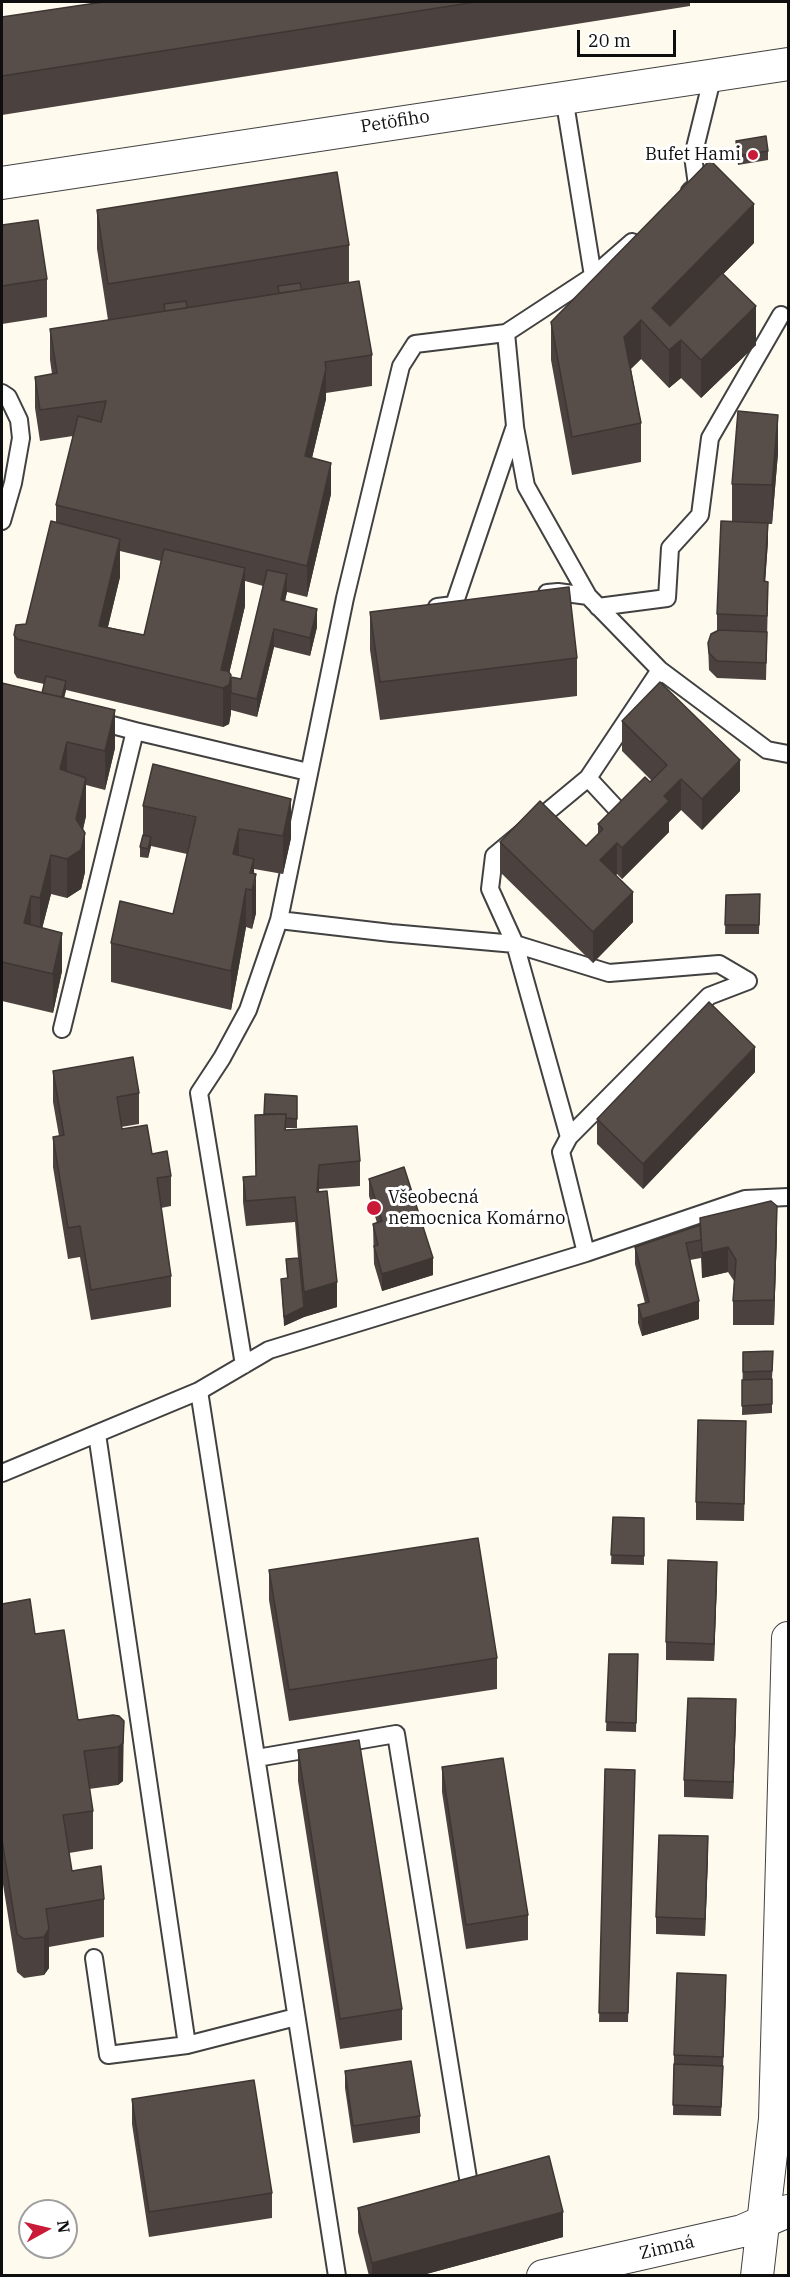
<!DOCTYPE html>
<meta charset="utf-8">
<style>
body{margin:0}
#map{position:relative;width:790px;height:2277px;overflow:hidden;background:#fffaee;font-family:"IBM Plex Serif",serif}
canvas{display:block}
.frame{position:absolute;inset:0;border:3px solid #0e0e0e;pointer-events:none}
.north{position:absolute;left:18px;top:2199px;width:60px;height:60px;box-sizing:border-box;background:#fff;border:2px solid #9f9f9f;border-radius:50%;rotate:82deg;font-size:16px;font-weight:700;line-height:24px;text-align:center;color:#0e0e0e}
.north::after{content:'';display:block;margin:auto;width:21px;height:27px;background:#c91a38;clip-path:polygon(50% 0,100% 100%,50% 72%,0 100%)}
.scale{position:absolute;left:577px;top:30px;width:99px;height:27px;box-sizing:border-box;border:3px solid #0e0e0e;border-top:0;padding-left:8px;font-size:18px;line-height:21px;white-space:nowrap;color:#0e0e0e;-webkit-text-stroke:4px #fff;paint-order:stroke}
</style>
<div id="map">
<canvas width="790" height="2277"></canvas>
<div class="frame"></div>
<div class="north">N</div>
<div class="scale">20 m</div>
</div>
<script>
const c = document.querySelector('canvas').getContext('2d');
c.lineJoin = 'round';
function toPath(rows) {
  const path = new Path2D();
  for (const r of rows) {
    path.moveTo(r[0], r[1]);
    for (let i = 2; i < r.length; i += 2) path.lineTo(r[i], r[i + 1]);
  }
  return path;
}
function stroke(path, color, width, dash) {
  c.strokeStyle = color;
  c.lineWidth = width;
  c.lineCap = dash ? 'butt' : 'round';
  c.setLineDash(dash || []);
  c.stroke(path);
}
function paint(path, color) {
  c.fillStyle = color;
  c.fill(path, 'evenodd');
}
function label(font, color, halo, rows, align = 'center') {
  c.font = font + ' "IBM Plex Serif",serif';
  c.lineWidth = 6;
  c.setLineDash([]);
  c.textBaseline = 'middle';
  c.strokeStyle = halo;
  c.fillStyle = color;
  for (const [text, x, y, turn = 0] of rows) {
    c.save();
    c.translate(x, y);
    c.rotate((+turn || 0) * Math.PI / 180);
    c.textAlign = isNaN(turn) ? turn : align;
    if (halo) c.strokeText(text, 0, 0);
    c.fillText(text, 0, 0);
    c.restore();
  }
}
const lane = toPath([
 [564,97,593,276],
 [690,191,697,185,693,156,713,75],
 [2,393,8,397,19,420,21,438,13,483,2,521],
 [515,427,526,486,588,596],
 [547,593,558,592,588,596,660,670,767,750,788,754],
 [437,607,454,605,515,426,506,333],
 [598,607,667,598,670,548,700,515,710,438,781,315],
 [93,720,135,731],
 [588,778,626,819],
 [279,920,391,933,515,944,609,973,719,964,748,981],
 [62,1029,135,731,308,772],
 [569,1137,515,944,490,889,494,856,588,778,660,670],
 [586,1253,561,1152,569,1137,709,996,748,981],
 [244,1365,199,1093,222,1058,248,1010,279,920,345,598,401,366,415,344,506,333,593,276,632,242],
 [97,1434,187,2045],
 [2,1473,199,1391],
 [257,1758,396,1734,468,2178],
 [94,1958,108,2055,187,2045,296,2017],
 [337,2276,199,1391,269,1350,586,1253,745,1199,788,1197]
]);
const street = toPath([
 [2,183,788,64],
 [543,2276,742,2231,788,2211],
 [757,2276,775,2119,788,1638]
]);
stroke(lane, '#414141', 20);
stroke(street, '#414141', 34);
stroke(lane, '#fff', 16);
stroke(street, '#fff', 32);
paint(toPath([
 [103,2,690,2,690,6,2,115,2,17],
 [736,141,768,151,768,160,738,165,736,150],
 [97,210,349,245,349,282,372,355,372,386,326,393,326,399,312,458,331,494,307,597,287,592,285,601,317,627,310,656,274,647,257,717,231,710,229,724,223,727,66,690,64,698,115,748,105,790,86,785,86,816,83,830,85,872,81,889,67,898,51,894,42,928,62,971,53,1013,2,1001,2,683,42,693,44,684,17,678,14,673,14,635,26,624,56,523,56,505,73,436,40,441,35,408,35,377,52,374,50,360,50,329,108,320,97,249],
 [120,551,161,561,144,635,108,627,120,577],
 [245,581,263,586,241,679,231,677,229,674,245,606],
 [2,225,47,279,47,317,2,324],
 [754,243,723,274,756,345,701,398,681,378,669,388,641,359,631,369,641,423,641,462,572,475,551,360,551,322],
 [778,453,772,524,768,524,768,541,765,581,768,599,766,680,717,678,709,670,708,643,717,631,717,614,732,522,732,484],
 [370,612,577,658,577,696,380,720,370,650],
 [622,721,740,791,702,830,681,810,669,822,669,832,622,879,617,874,616,875,633,922,593,963,500,872,500,842,586,846,598,834,598,824,652,781,622,751],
 [143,806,291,838,283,874,254,869,256,913,252,929,246,927,231,1010,111,982,111,943,173,914,187,854,151,846,148,858,140,857,140,847,143,835],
 [760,894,759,934,725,934,726,895],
 [53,1071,139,1093,139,1124,121,1127,122,1129,152,1154,171,1176,171,1206,161,1208,171,1276,171,1307,91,1320,80,1257,68,1259,53,1167,53,1137,59,1136,53,1102],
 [755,1072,643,1189,597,1144,597,1119],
 [297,1096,297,1128,286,1128,286,1130,360,1161,360,1186,319,1189,337,1307,304,1317,284,1326,281,1279,287,1279,286,1259,298,1258,295,1222,246,1226,243,1202,243,1177,256,1176,264,1114],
 [369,1179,433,1275,382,1291,374,1264,373,1224,377,1223,369,1196],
 [777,1231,774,1325,733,1325,733,1301,734,1281,728,1272,702,1278,701,1258,690,1260,699,1319,642,1336,638,1323,638,1305,645,1303,635,1264,635,1247],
 [743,1352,773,1360,772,1379,772,1413,742,1415],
 [746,1439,744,1521,696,1520,696,1502],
 [613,1517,644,1518,644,1565,611,1564],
 [269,1570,497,1658,497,1689,289,1721,269,1600],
 [717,1579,714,1661,666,1660,666,1642],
 [2,1604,35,1634,78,1720,113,1715,123,1781,118,1785,89,1789,93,1811,93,1849,69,1853,72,1871,104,1899,104,1937,49,1947,49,1968,44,1975,24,1978,17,1972,2,1878],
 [609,1654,638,1654,636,1732,606,1731],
 [736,1717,733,1799,684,1797,684,1780],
 [298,1750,402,2009,402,2040,340,2049,298,1781],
 [442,1767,528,1915,528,1940,466,1949,442,1792],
 [605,1769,635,1770,628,2022,599,2022],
 [708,1854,705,1936,656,1934,656,1917],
 [726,1993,721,2116,673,2115,674,2055],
 [345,2071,420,2116,420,2133,353,2143,345,2088],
 [132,2099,272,2193,272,2218,149,2237,132,2124],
 [358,2208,563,2237,419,2276,369,2276,358,2232]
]), '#4b423f');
paint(toPath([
 [754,204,754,243,659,339,652,308],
 [756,306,756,345,701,398,701,360],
 [641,320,641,359,624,375,624,337],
 [681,340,681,378,669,388,669,350],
 [326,369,326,399,305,487,305,456],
 [778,415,778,453,772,524,772,485],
 [331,463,331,494,307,597,307,566],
 [768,523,768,541,764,599,764,581],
 [120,539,120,577,100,659,99,626],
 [245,568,245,606,226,687,231,675,231,714,229,724,223,727,223,688,221,670],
 [287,574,287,592,281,618,281,600],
 [317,609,317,627,310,656,310,638],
 [274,629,274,647,257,717,257,699],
 [66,681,66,690,55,734,55,725],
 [115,710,115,748,105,790,105,751],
 [67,742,67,780,60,769],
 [740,760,740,791,702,830,702,799],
 [86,778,86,816,77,853,85,833,85,872,81,889,67,898,67,859],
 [681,779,681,810,669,822,669,832,622,879,622,848,664,796],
 [291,799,291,838,283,874,283,836],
 [239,829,239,867,233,854],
 [151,837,151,846,148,858,148,849],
 [617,843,617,874,600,890,600,860],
 [51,855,51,894,40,937,40,898],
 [254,859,254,886,256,874,256,913,252,929,252,890,250,873],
 [246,889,246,927,231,1010,231,971],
 [633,892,633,922,593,963,593,932],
 [31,896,31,934,24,923],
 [62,933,62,971,53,1013,53,974],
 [755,1047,755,1072,643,1189,643,1164],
 [319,1165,319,1189,317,1217,317,1192],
 [777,1206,777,1231,774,1325,774,1300],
 [728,1247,728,1272,702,1278,702,1253],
 [433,1258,433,1275,382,1291,382,1274],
 [337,1282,337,1307,304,1317,284,1326,284,1317,304,1307,304,1292],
 [699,1301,699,1319,642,1336,642,1319],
 [717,1562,717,1579,714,1661,714,1644],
 [736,1699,736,1717,733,1799,733,1782],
 [124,1721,123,1781,118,1785,118,1747],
 [708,1836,708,1854,705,1936,705,1919],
 [49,1929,49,1968,44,1975,44,1937],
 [563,2212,563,2237,419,2276,372,2276,372,2263]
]), '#3d3633');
const building = toPath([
 [103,2,476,2,2,76,2,17,103,2],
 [766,136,768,151,738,156,736,141,766,136],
 [710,160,754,204,652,308,670,326,722,273,756,306,701,360,681,340,669,350,641,320,624,337,641,423,572,437,551,322,710,160],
 [337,172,349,245,108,284,97,210,337,172],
 [38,220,47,279,2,286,2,225,38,220],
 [359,281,372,355,325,362,326,369,305,456,331,463,307,566,56,505,78,416,101,422,106,401,40,410,35,377,57,373,50,329,359,281],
 [300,283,302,290,279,293,278,286,300,283],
 [186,301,187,308,165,311,164,304,186,301],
 [738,411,778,415,772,485,732,484,738,411],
 [51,521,120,539,99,626,144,635,164,549,245,568,221,670,228,671,231,675,229,685,223,688,17,639,14,635,16,625,26,624,51,521],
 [721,521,768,523,764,581,768,582,767,616,717,614,721,521],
 [267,570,287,574,281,600,317,609,310,638,274,629,257,699,231,693,231,677,241,679,267,570],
 [569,587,577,658,380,682,370,612,569,587],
 [719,630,767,632,766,663,717,661,709,653,708,643,711,634,719,630],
 [46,676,66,681,62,697,42,693,46,676],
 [660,682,740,760,702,799,681,779,664,796,669,801,622,848,617,843,600,860,633,892,593,932,500,842,540,801,586,846,603,829,598,824,645,777,650,782,667,765,622,721,660,682],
 [2,683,115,710,105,751,67,742,60,769,86,778,76,819,85,833,81,850,67,859,51,855,40,898,31,896,24,923,62,933,53,974,2,962,2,683],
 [153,764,291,799,283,836,239,829,233,854,254,859,250,873,256,874,252,890,246,889,231,971,111,943,120,901,173,914,196,817,143,806,153,764],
 [143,835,151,837,148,849,140,847,143,835],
 [760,894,759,925,725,925,726,895,760,894],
 [709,1002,755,1047,643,1164,597,1119,709,1002],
 [133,1057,139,1093,117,1097,122,1129,147,1125,152,1154,167,1151,171,1176,157,1178,171,1276,91,1290,80,1226,68,1228,53,1137,64,1135,53,1071,133,1057],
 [265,1094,297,1096,297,1119,286,1118,286,1114,264,1114,265,1094],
 [286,1114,285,1130,357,1126,360,1161,319,1165,317,1192,327,1191,337,1282,304,1292,295,1197,246,1201,243,1177,256,1176,255,1115,286,1114],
 [404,1167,433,1258,382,1274,374,1246,378,1245,373,1224,382,1221,369,1179,404,1167],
 [771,1201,777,1206,774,1300,733,1301,736,1260,728,1247,702,1253,700,1218,771,1201],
 [700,1225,701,1240,686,1243,699,1301,642,1319,638,1305,649,1302,635,1247,700,1225],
 [299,1258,304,1307,284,1317,281,1279,288,1278,286,1259,299,1258],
 [773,1351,772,1371,743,1372,743,1352,773,1351],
 [772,1379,772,1404,742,1406,742,1380,772,1379],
 [698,1420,746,1421,744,1504,696,1502,698,1420],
 [613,1517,644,1518,644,1556,611,1555,613,1517],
 [478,1538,497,1658,289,1690,269,1570,478,1538],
 [668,1560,717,1562,714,1644,666,1642,668,1560],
 [30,1599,35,1634,64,1630,78,1720,113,1715,119,1716,124,1721,123,1743,118,1747,84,1751,93,1811,63,1815,72,1871,101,1866,104,1899,46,1909,49,1929,44,1937,24,1939,17,1934,2,1840,2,1604,30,1599],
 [609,1654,638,1654,636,1723,606,1722,609,1654],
 [688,1698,736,1699,733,1782,684,1780,688,1698],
 [359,1740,402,2009,340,2019,298,1750,359,1740],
 [503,1758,528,1915,466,1925,442,1767,503,1758],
 [605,1769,635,1770,628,2013,599,2013,605,1769],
 [659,1835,708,1836,705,1919,656,1917,659,1835],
 [677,1973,726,1975,723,2057,674,2055,677,1973],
 [411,2061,420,2116,353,2126,345,2071,411,2061],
 [674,2064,723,2066,721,2107,673,2105,674,2064],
 [254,2080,272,2193,149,2212,132,2099,254,2080],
 [549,2156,563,2212,372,2263,358,2208,549,2156]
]);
paint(building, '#574d49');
stroke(building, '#3d3633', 1.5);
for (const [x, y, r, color] of [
 [753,155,6,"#c91a38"],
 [374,1208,8,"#c91a38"]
]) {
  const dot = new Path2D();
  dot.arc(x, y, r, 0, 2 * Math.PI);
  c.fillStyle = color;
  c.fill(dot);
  stroke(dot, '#fff', 2);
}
label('18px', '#0e0e0e', '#fff', [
 ["Petöfiho",395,122,-9],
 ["Zimná",667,2248,-13]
]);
label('18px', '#0e0e0e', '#fff', [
 ["Bufet Hami",741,155],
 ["Všeobecná",388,1198,"left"],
 ["nemocnica Komárno",388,1219,"left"]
], 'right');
</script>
